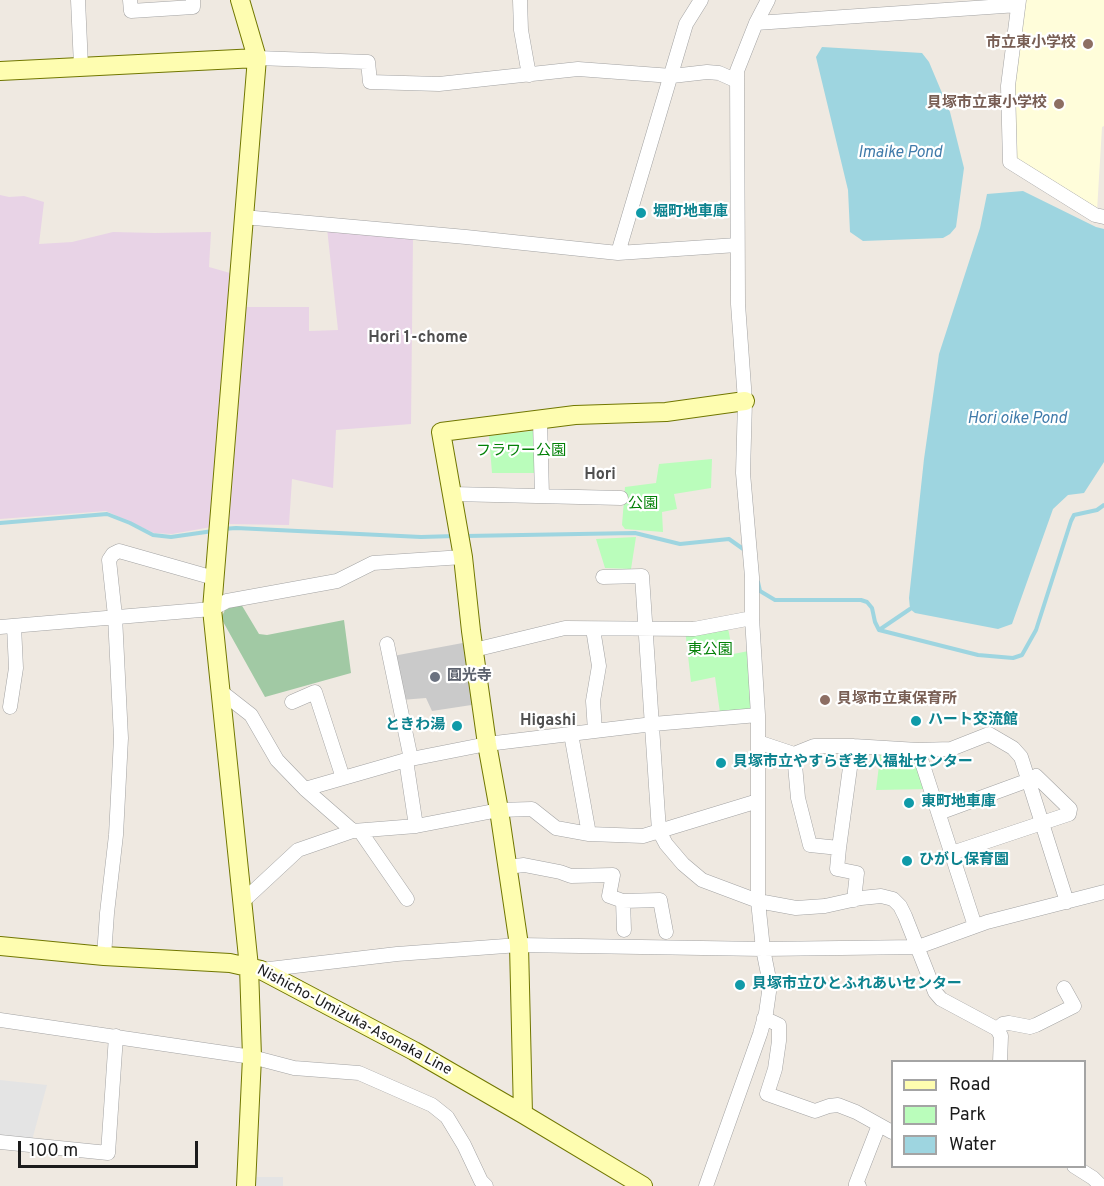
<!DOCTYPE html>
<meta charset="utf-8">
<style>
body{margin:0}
#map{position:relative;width:1104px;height:1186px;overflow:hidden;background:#efe9e1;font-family:Overpass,sans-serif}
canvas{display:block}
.legend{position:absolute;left:891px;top:1060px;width:195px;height:108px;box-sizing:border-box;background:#fff;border:2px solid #a4a4a4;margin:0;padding:8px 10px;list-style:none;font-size:18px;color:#1c1c1c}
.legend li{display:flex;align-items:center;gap:12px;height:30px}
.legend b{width:30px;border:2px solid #a4a4a4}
.scale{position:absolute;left:18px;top:1141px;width:180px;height:27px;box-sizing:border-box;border:3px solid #1c1c1c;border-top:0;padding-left:8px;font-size:18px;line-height:21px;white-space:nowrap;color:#1c1c1c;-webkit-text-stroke:4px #fff;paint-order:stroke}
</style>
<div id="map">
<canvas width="1104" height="1186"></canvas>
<ul class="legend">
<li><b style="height:8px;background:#fefdb0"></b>Road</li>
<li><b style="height:16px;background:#bafdbb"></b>Park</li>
<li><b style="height:16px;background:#9ed5e0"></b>Water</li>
</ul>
<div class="scale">100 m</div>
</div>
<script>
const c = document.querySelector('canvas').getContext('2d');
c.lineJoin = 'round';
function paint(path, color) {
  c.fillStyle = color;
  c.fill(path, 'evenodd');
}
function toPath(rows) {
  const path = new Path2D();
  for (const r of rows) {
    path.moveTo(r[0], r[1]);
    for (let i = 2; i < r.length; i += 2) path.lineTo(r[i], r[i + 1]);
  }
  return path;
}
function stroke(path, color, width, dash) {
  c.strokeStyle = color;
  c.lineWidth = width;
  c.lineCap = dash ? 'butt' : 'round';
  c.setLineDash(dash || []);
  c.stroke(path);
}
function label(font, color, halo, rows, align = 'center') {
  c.font = font + ' Overpass,"Noto Sans JP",sans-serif';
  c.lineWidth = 4.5;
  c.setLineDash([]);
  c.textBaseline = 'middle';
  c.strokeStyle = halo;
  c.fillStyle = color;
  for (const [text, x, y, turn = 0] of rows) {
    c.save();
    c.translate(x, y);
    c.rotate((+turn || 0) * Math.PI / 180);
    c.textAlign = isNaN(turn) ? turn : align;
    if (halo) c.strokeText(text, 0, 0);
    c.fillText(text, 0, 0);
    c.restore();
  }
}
paint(toPath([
 [0,195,9,197,24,196,44,202,39,244,72,242,113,232,155,233,211,232,209,267,230,273,211,527,172,534,154,533,106,511,0,519],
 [327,228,413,237,411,424,336,430,333,488,292,479,289,525,225,524,244,307,309,307,309,331,338,330]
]), '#e8d3e6');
paint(toPath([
 [1021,0,1104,0,1104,126,1102,127,1097,211,1022,165,1015,157,1013,81]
]), '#fffdda');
paint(toPath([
 [468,642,478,704,432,711,426,698,401,700,393,656]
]), '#cacaca');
paint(toPath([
 [241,604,259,634,267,635,344,620,351,673,265,697,221,618,226,608]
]), '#a1c9a4');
paint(toPath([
 [540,430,541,473,492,473,489,436],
 [712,459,711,488,674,494,677,509,662,512,663,532,625,529,622,525,625,487,656,483,659,464],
 [636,537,631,569,605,568,596,539],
 [727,623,733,654,754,650,758,715,721,720,715,677,691,682,685,629],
 [881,749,918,750,929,789,876,790]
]), '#bafdbb');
paint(toPath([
 [0,1080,47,1085,31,1144,0,1139],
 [255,1177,283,1177,283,1186,255,1186]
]), '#e4e4e4');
paint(toPath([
 [822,47,922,53,929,62,950,112,964,168,956,227,950,234,943,238,863,241,850,232,848,190,816,57],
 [1023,191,1096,227,1104,229,1104,462,1084,493,1068,495,1053,509,1012,624,998,629,915,613,910,609,909,598,924,459,939,354,980,228,987,194]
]), '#9ed5e0');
stroke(toPath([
 [0,523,107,514,130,523,153,535,171,537,213,531],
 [223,529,236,528,421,537,455,536],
 [466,536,635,533,680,544,729,539,746,551],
 [758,582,760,591,775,600,861,600,867,602,872,608,875,622,879,630,910,609],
 [879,630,978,655,1013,658,1022,655,1036,630,1071,521,1074,515,1097,510,1104,505]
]), '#9ed5e0', 4);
const street = toPath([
 [78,0,81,66],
 [130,0,131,11,193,7,193,0],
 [520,0,521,30,529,75],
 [1019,0,1008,86,1010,162,1095,215,1104,217],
 [756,23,1018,5],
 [257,58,368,62,370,82,439,84,578,69,672,76,707,72,719,73,737,81],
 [243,217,466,237,618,253,737,245],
 [618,253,686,24,701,0],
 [540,420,542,496],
 [452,494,621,498],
 [603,577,642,576,659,831,666,844,683,864,702,880,758,901,796,908,825,906,861,898,881,896,893,899,900,906,905,916,935,992,941,999,997,1029,1001,1036,1000,1062],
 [0,627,212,609,227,601,337,581,373,563,463,557],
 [593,629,599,666,593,701,595,731],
 [387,644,411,759],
 [474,650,565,628,694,629,752,618],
 [219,690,251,715,277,760,305,789,353,831],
 [292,702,315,692,343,778],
 [10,707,16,668,14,626],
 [571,734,589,834],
 [758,742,794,754,814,746,853,746,918,750,951,749,989,734,1013,748,1021,757,1067,902],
 [853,746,839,848,837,869,857,873,854,900],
 [918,750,975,926],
 [794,754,798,798,810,845,839,848],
 [406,760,416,826],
 [305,789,406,760,487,744,653,724,758,715],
 [939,813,1029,780,1036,776,1070,809,1069,814,952,853],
 [360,831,407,899],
 [507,867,524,865,560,872,571,876,613,875,609,896,623,901,660,900,666,932],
 [623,901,624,930],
 [242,902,298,850,353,831,416,826,499,810,532,809,556,828,589,834,643,836,758,801],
 [104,956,107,913,116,835,121,738,115,616,109,560,113,554,119,551,214,578],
 [261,970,397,954,519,945,763,949,918,947,987,922,1104,892],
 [764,1018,779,1025,779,1041,775,1069,767,1094,815,1111,829,1106,838,1105,856,1112,892,1132],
 [0,1020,252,1057,294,1068,359,1073,432,1105,447,1117,464,1145,481,1181,486,1186],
 [997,1029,1003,1024,1009,1023,1030,1027,1036,1025,1074,1006,1064,988],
 [0,1142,108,1153,116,1036],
 [1074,1166,1093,1178,1101,1186],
 [706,1186,760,1034,766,1013,769,992,768,974,763,949,758,901,758,715,752,618,752,577,743,473,745,401,738,304,737,71,756,23,768,0],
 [859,1186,856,1184,879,1125]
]);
const secondary = toPath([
 [240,0,257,58,212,609,249,967,252,1057,246,1186],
 [0,71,257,58],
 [0,946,104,956,230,963,261,970,414,1051,523,1114,643,1186],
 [523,1114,519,945,499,810,487,744,471,631,463,557,441,432,575,415,666,412,745,401]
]);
stroke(street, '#a3a3a3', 15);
stroke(secondary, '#717700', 20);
stroke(street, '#fff', 14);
stroke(secondary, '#fefdb0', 18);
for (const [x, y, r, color] of [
 [1088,44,6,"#8d6e63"],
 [1059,104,6,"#8d6e63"],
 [641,213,6,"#0f9aa8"],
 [435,677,6,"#6b7280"],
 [825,700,6,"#8d6e63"],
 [916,721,6,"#0f9aa8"],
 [457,726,6,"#0f9aa8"],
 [721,763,6,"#0f9aa8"],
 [909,803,6,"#0f9aa8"],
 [907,861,6,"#0f9aa8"],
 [740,985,6,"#0f9aa8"]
]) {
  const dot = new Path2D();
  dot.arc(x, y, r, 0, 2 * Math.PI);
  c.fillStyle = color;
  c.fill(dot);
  stroke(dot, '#fff', 2);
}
label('bold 15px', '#785e54', '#fff', [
 ["市立東小学校",1076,44],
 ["貝塚市立東小学校",1047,104],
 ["貝塚市立東保育所",837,700,"left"]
], 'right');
label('bold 15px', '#0d838f', '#fff', [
 ["堀町地車庫",653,213],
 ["ハート交流館",928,721],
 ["ときわ湯",445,726,"right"],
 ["貝塚市立やすらぎ老人福祉センター",733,763],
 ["東町地車庫",921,803],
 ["ひがし保育園",919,861],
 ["貝塚市立ひとふれあいセンター",752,985]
], 'left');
label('15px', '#038107', '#fff', [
 ["フラワー公園",521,452],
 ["公園",643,505],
 ["東公園",710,651]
]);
label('bold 15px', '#5b616d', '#fff', [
 ["圓光寺",447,677]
], 'left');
label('15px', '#1c1c1c', '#fff', [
 ["Nishicho-Umizuka-Asonaka Line",354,1021,28]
]);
label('italic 16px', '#407baa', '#fff', [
 ["Imaike Pond",900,154],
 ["Hori oike Pond",1017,420]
]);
label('bold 16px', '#4f4f4f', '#fff', [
 ["Hori 1-chome",418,339],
 ["Hori",600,476],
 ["Higashi",548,722]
]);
</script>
